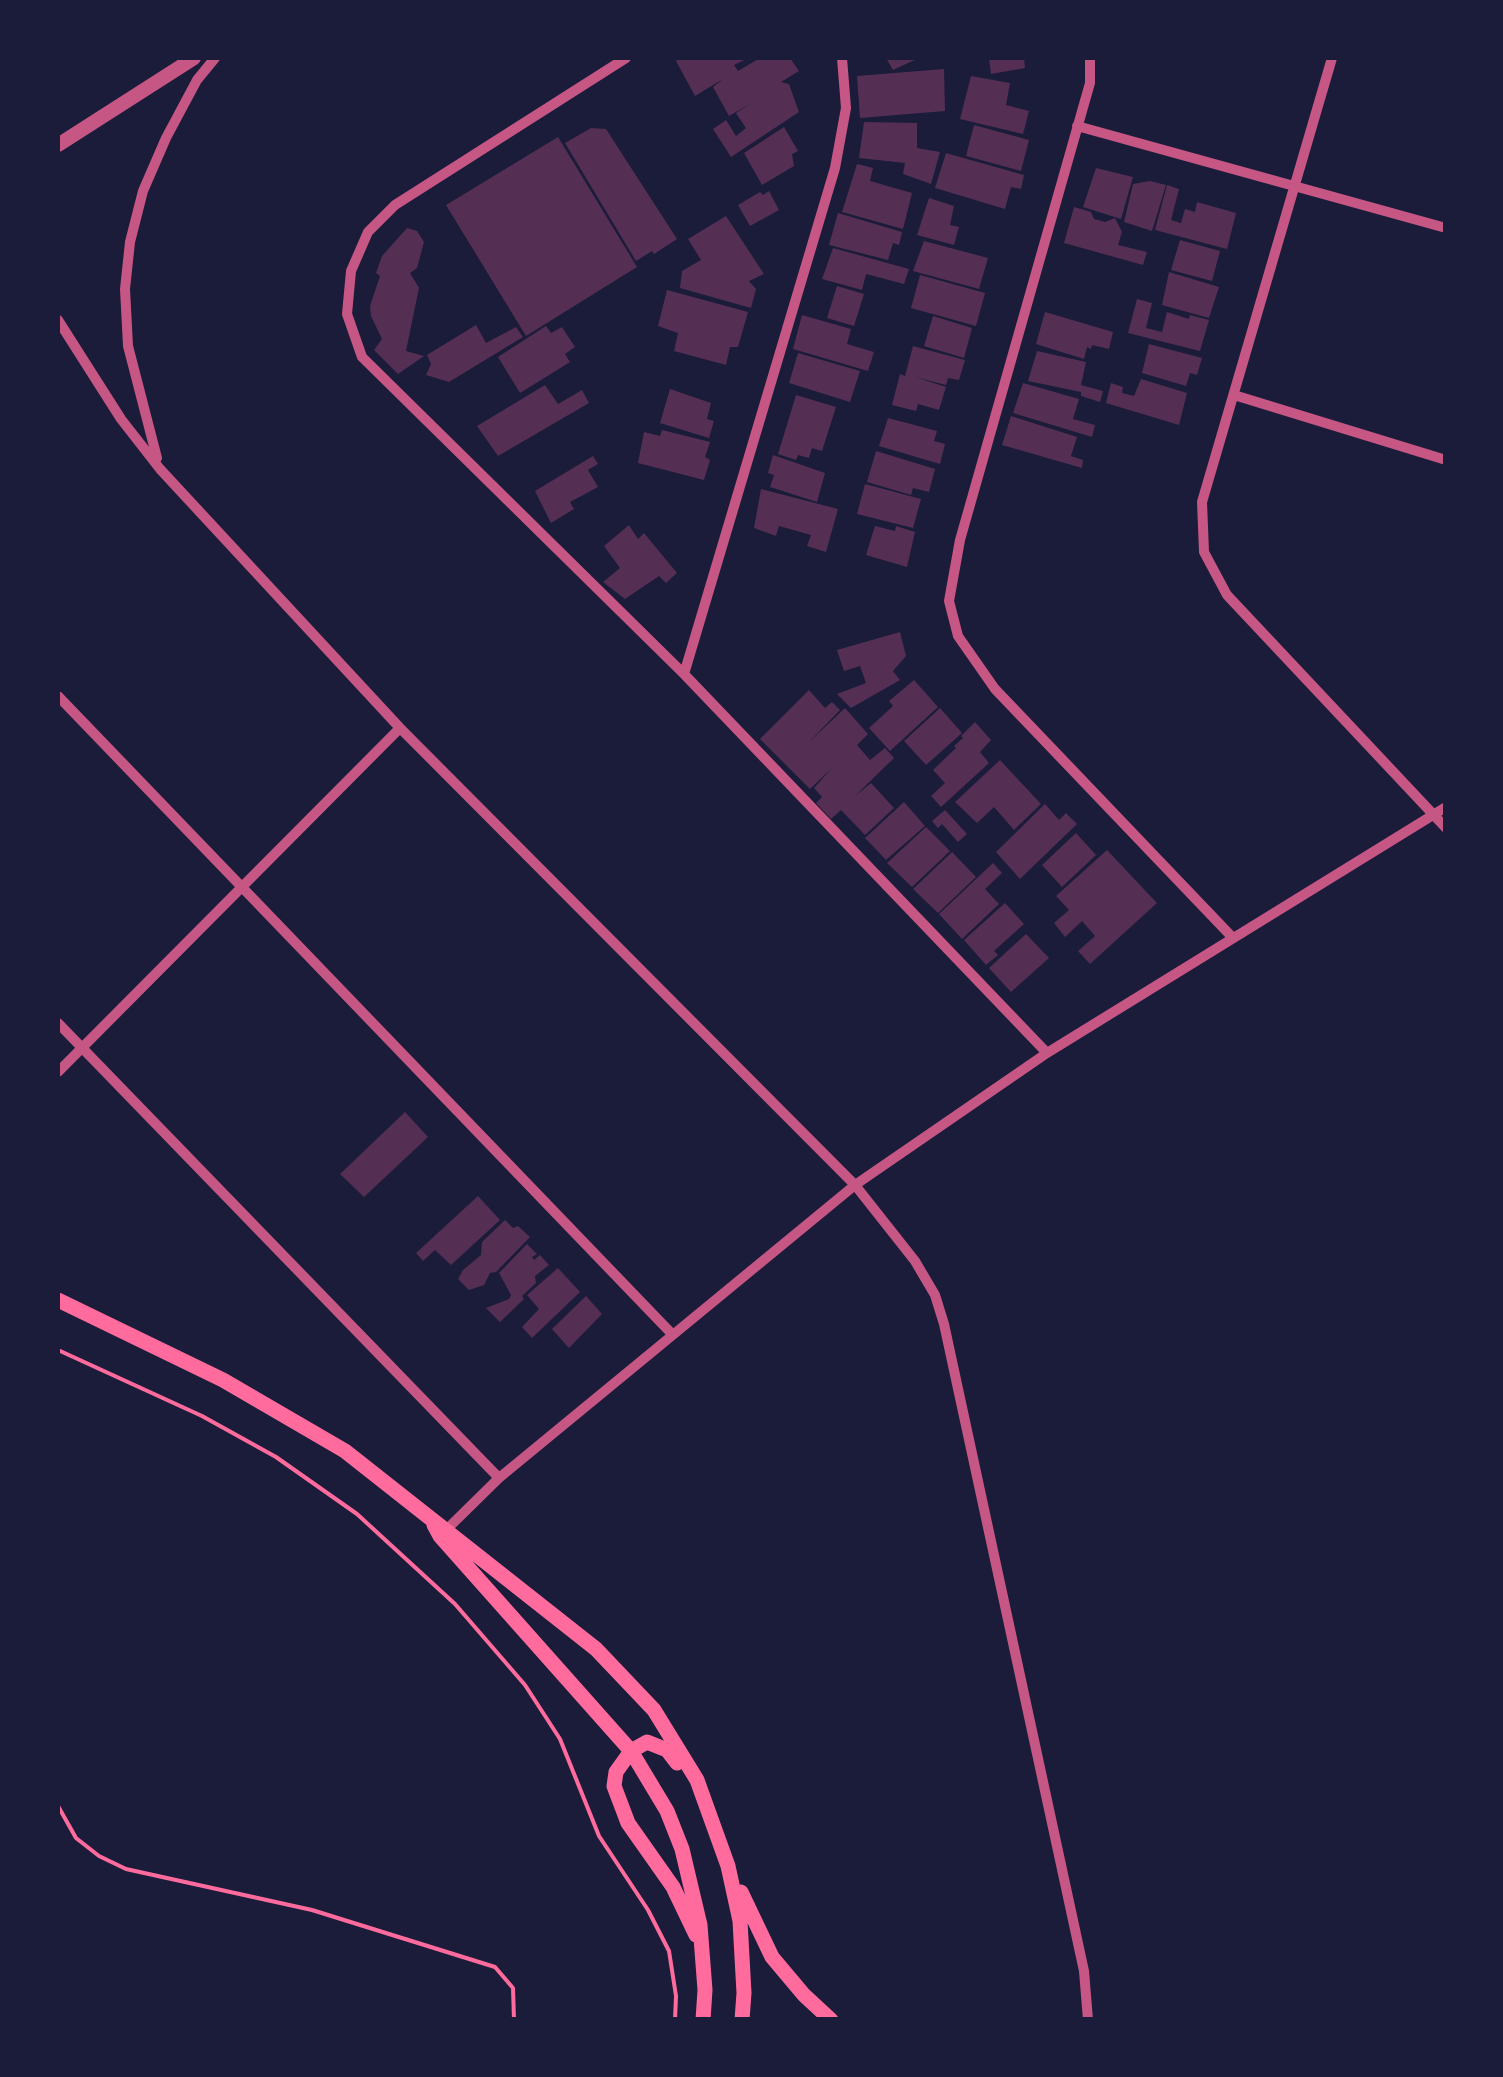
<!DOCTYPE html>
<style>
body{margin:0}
#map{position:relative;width:1503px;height:2077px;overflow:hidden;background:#1b1b3a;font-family:"Work Sans",sans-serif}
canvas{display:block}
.frame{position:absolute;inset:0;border:60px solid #1b1b3a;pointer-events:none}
</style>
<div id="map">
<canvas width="1503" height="2077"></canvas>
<div class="frame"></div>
</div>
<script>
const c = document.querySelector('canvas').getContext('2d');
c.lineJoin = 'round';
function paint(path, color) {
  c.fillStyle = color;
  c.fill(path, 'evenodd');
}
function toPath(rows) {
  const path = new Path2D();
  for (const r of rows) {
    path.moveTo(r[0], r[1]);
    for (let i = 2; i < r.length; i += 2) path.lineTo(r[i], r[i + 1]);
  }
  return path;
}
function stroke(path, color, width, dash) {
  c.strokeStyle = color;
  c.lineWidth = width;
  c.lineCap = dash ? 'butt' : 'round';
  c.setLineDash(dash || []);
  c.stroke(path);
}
paint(toPath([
 [681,58,748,58,734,65,738,71,760,58,790,58,799,71,781,82,789,84,799,112,731,157,713,129,726,120,736,136,746,128,736,113,750,104,729,116,713,87,723,79,695,96,676,61],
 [886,58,919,58,893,70],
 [989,58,1024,58,1025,68,991,74],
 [944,69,945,111,860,118,857,76],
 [971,76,1010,83,1006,105,1029,111,1023,134,960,119],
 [864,122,917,123,917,148,940,152,931,184,903,174,905,163,859,158],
 [974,125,1029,140,1021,171,966,156],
 [784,127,798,151,792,154,794,166,762,185,744,153],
 [591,128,606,129,677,239,654,254,652,251,636,261,565,143],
 [558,137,637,267,526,336,446,205],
 [946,153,1024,175,1021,189,1011,187,1005,209,935,188],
 [857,164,873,168,870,181,912,193,903,229,842,212],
 [1096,168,1133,177,1121,219,1083,207],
 [1150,181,1166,185,1152,231,1124,222,1133,184],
 [1167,185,1179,189,1171,220,1181,223,1185,209,1195,212,1197,202,1236,213,1227,249,1155,230],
 [769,191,779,210,750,226,738,205,760,192,763,195],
 [929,198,954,206,950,225,959,227,954,245,917,235],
 [1074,207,1091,212,1094,219,1105,222,1115,218,1122,232,1118,245,1147,252,1143,265,1064,243],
 [838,213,902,232,899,245,893,243,888,260,829,245],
 [726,216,764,274,749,281,756,289,751,308,680,288,682,271,701,260,688,239],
 [407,228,417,231,424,242,417,268,410,273,419,288,406,351,424,356,398,374,374,350,382,339,371,316,370,306,380,276,376,273,382,256],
 [1180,240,1220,251,1212,281,1171,270],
 [924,241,988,258,979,289,913,271],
 [833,248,909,269,904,284,866,274,862,290,822,279],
 [1169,272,1219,287,1209,318,1162,305],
 [920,275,985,293,976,326,911,308],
 [837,286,864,294,854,326,827,318],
 [667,290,748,312,738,347,730,347,726,365,674,351,678,333,658,326],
 [1137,299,1152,303,1146,328,1162,332,1167,312,1189,319,1190,315,1209,320,1200,351,1128,333],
 [1045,312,1113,332,1109,349,1092,345,1091,349,1087,347,1084,359,1036,344],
 [802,315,851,329,847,344,874,352,868,371,793,349],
 [933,316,972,328,964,358,924,346],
 [476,325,486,343,516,327,523,337,449,382,426,375,431,364,427,355],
 [546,326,551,333,562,327,575,347,565,354,570,362,520,393,498,357],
 [1149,344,1202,358,1197,375,1190,373,1186,386,1142,373],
 [913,346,965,360,959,380,948,378,946,385,915,377,946,387,939,410,918,404,916,411,892,405,900,374,905,376],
 [1037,351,1086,362,1081,385,1103,391,1100,402,1081,396,1081,392,1028,381],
 [798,353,860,371,850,402,789,383],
 [1141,379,1187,393,1179,425,1106,403,1111,383,1123,387,1122,393,1134,396],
 [1023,383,1079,399,1073,419,1095,425,1092,437,1013,413],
 [545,385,558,404,582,390,589,403,498,456,477,426],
 [670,389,711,403,707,419,714,421,709,438,660,423],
 [796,395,836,407,822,451,812,448,809,458,798,455,796,460,778,454],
 [1011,416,1077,437,1071,456,1083,460,1082,468,1002,445],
 [888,418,937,431,934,441,945,444,940,464,879,446],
 [662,430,710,442,705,457,710,460,704,480,638,463,644,432,660,436],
 [876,451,935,469,929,492,913,488,911,495,867,482],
 [773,455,825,473,817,502,770,487,774,475,768,473],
 [593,456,598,464,588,470,598,487,570,502,574,509,551,523,535,491],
 [865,484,921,499,913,528,857,514],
 [761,489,838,509,826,552,807,546,811,535,779,526,776,536,754,528],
 [629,525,638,539,644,533,677,573,666,583,659,576,625,599,603,582,620,568,604,546],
 [875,526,895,531,896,526,915,532,907,567,866,555],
 [900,632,906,656,893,671,900,680,851,708,837,694,866,683,860,666,844,671,837,650],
 [914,680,938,707,890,751,869,728,893,706,889,701],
 [809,690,825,708,832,702,840,710,808,743,845,708,868,734,857,745,870,760,885,748,894,758,855,796,871,783,894,808,865,835,841,810,831,819,816,803,822,797,814,788,832,768,810,789,760,739],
 [940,708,962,733,926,765,904,741],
 [975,722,991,740,980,752,989,763,941,807,931,796,945,783,933,770,956,748,954,746,963,738,961,736],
 [1000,760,1041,804,1014,830,994,807,977,823,955,802],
 [904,802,925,826,886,860,865,838],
 [1045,804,1059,820,1066,813,1077,824,1020,879,996,852],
 [945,810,967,834,958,842,942,824,938,828,932,821],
 [926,827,950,851,912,887,887,863],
 [1076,833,1096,855,1062,887,1042,865],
 [1107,850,1157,903,1090,964,1078,951,1095,936,1082,921,1065,937,1054,923,1069,910,1056,896],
 [952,852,976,877,938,913,913,889],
 [993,863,1002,873,985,889,999,904,962,939,939,914],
 [1005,903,1024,924,994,951,998,955,986,965,964,940],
 [1026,934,1049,958,1011,992,989,968],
 [405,1112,428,1137,364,1197,340,1174],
 [478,1196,500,1220,451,1265,435,1250,423,1261,416,1253],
 [505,1220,513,1228,518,1226,530,1237,496,1272,490,1273,484,1285,469,1290,458,1279,463,1270,481,1255,482,1242],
 [527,1244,537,1254,532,1257,534,1260,540,1255,549,1265,535,1276,536,1283,522,1296,524,1299,500,1322,486,1308,509,1299,511,1295,499,1273],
 [558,1268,580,1292,532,1338,522,1327,539,1309,527,1295],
 [586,1296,602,1314,569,1348,552,1329]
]), '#542f53');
stroke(toPath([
 [58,1350,202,1416,276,1457,357,1514,455,1604,525,1685,560,1739,599,1836,648,1910,669,1951,676,1996,675,2020],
 [58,1806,76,1838,99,1856,126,1869,312,1910,495,1967,513,1988,514,2020]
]), '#ff6b9d', 4);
stroke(toPath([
 [626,58,395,205,368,232,351,271,347,314,362,357,684,674,1047,1053],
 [1090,58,1090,83,960,540,949,601,958,636,995,689,1233,938],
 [1332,58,1202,502,1204,552,1227,595,1446,828],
 [1077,126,1446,228],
 [58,320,121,419,160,469,400,728,855,1185,915,1261,935,1295,944,1324,1084,1971,1088,2020],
 [1234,395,1446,460],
 [157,458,128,346,125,289,130,242,143,191,166,138,197,80,215,58],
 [684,674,835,168,846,108,842,58],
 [58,696,672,1334],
 [58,1023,499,1478],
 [58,1072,400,728],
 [444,1532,499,1478,855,1185,1047,1053,1446,807]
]), '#c65784', 10);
stroke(toPath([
 [58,145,194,58]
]), '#c65784', 14);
stroke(toPath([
 [58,1300,223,1380,345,1451,596,1649,654,1710,697,1780,728,1866,740,1921,744,1993,742,2020],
 [434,1525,440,1536,631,1751,667,1811,682,1849,700,1925,705,1990,703,2020],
 [677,1763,667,1750,647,1742,631,1751,616,1772,614,1786,628,1823,673,1887,696,1935],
 [741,1892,772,1957,804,1995,831,2020]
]), '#ff6b9d', 15);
</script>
